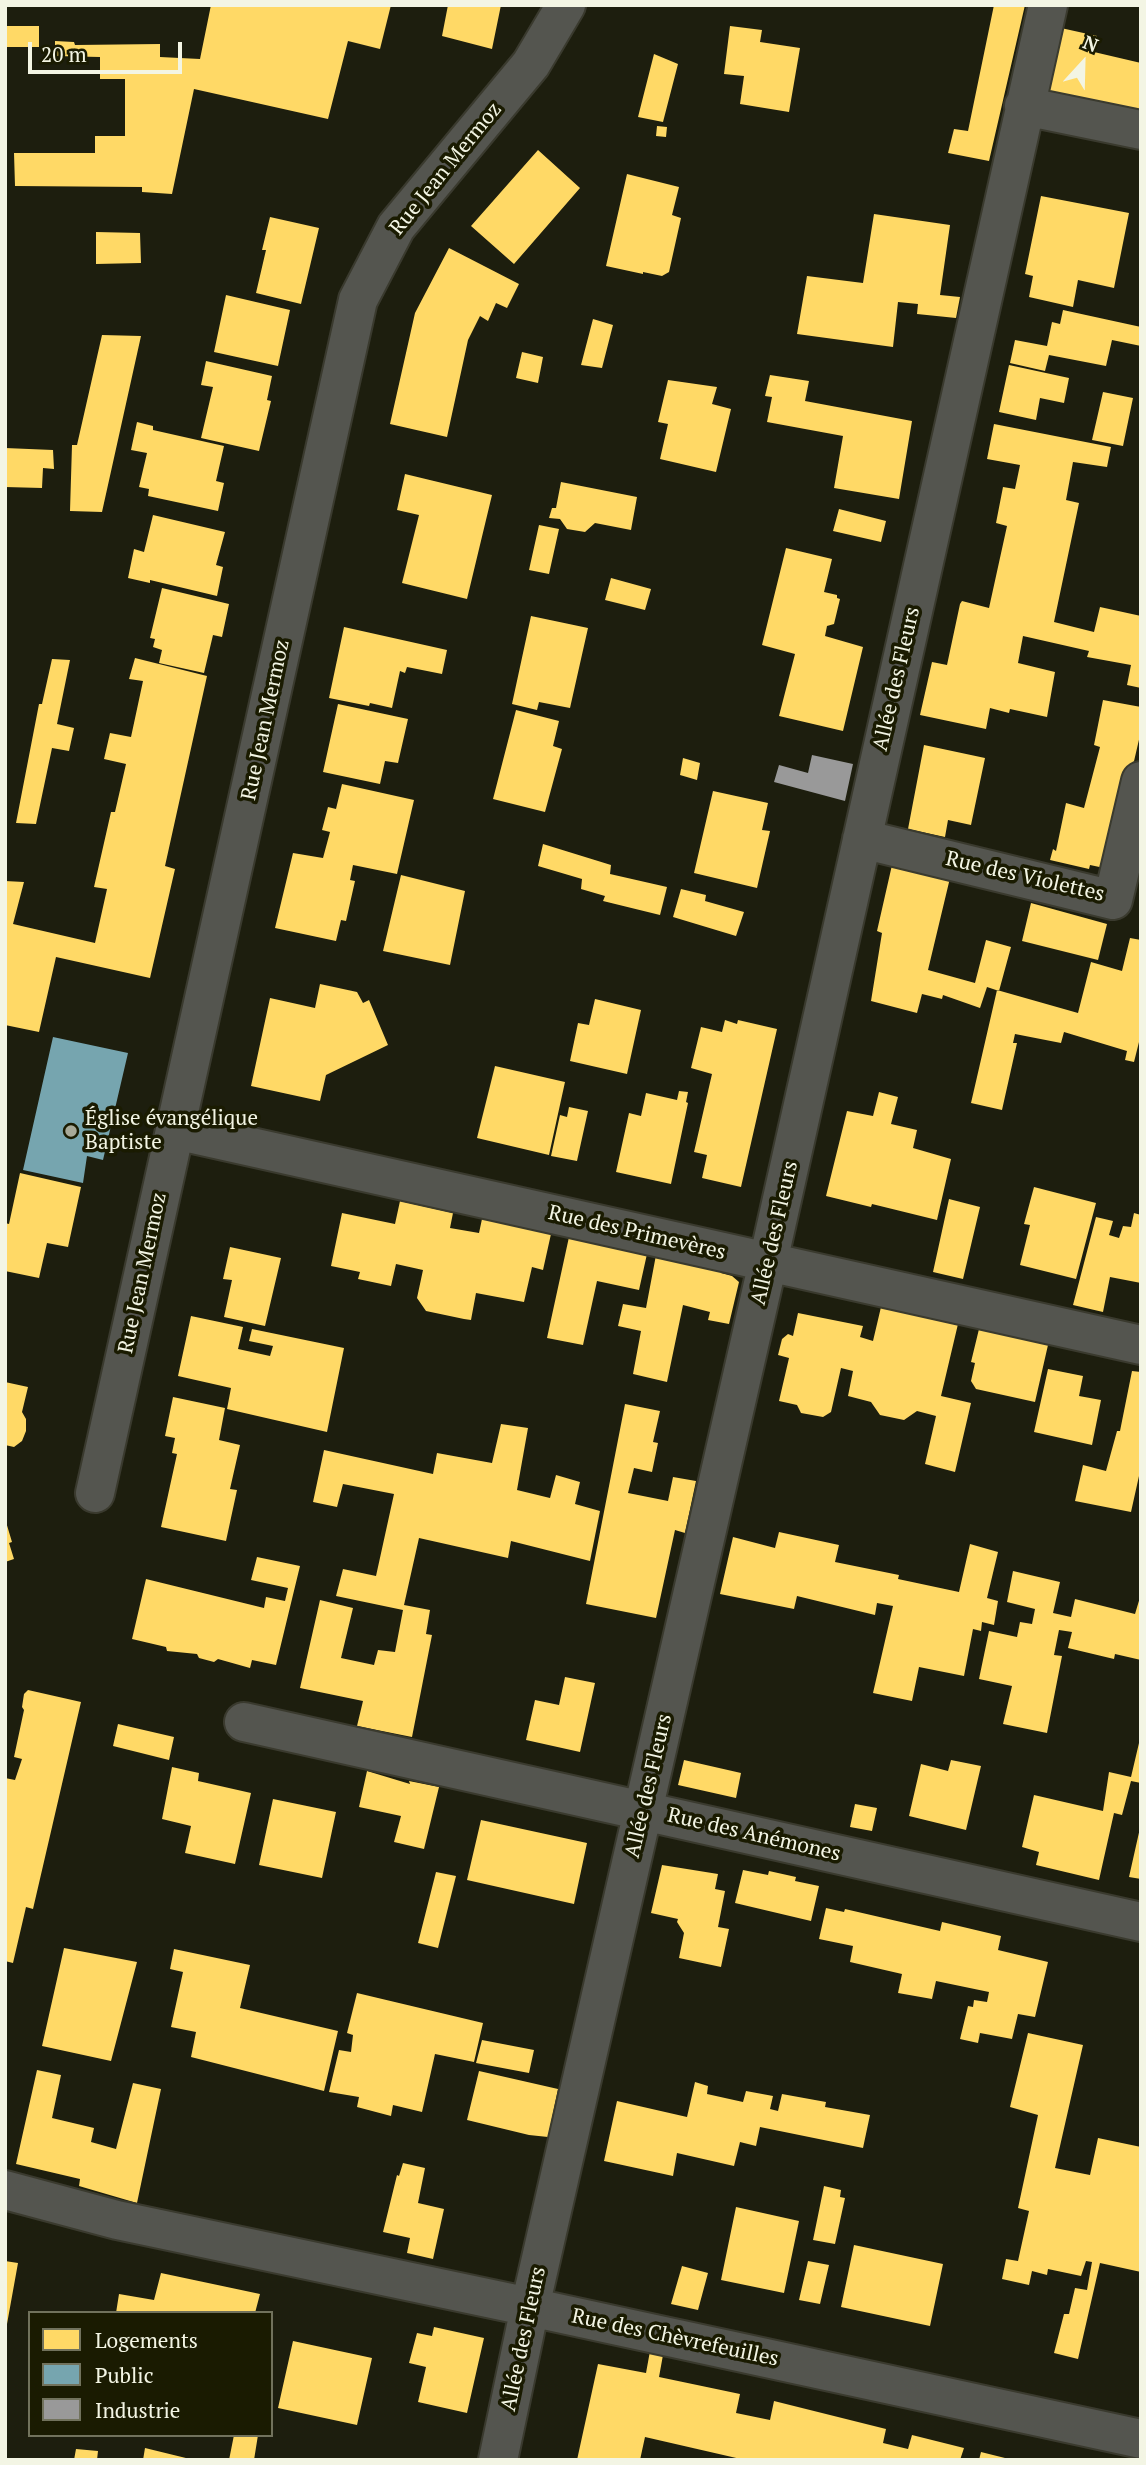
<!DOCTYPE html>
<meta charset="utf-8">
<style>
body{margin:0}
#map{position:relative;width:1146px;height:2465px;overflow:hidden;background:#1d1e0e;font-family:"PT Serif",serif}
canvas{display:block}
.frame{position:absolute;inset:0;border:7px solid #f3f5e4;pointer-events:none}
.legend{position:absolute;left:28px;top:2311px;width:245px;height:126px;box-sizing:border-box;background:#1a1b01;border:2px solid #71725c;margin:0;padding:9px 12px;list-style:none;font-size:21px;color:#f3f5e4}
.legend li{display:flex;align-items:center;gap:14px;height:35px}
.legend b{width:35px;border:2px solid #71725c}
.north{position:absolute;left:1048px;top:28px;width:70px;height:70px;-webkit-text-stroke:5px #1a1b01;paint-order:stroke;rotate:22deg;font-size:19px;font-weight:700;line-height:28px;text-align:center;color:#f3f5e4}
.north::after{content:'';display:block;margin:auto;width:24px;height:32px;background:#f3f5e4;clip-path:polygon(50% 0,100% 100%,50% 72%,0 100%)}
.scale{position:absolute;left:28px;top:42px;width:154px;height:32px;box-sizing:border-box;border:4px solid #f3f5e4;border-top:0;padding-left:9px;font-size:21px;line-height:24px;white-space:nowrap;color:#f3f5e4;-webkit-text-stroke:5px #1a1b01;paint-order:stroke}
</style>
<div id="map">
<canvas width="1146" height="2465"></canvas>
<div class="frame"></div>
<ul class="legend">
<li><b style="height:19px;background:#ffd966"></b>Logements</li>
<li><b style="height:19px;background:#76a5af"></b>Public</li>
<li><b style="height:19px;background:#999"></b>Industrie</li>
</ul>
<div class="north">N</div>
<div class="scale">20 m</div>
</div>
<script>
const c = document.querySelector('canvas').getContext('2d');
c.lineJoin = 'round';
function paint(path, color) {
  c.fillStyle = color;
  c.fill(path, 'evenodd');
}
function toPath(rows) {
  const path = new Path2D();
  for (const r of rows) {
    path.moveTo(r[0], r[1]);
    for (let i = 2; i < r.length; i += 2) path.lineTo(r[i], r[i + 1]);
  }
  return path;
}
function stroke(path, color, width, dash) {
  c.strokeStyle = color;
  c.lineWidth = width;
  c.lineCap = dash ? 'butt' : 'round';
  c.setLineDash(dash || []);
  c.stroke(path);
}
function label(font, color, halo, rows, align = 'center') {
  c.font = font + ' "PT Serif",serif';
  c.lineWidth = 7;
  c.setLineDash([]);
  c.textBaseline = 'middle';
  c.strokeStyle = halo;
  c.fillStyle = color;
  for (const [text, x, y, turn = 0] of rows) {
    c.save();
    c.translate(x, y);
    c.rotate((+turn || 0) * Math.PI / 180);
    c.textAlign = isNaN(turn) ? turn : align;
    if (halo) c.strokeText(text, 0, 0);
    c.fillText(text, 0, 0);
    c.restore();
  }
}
paint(toPath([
 [211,5,391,5,380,49,348,41,328,119,194,89,172,194,142,192,142,187,15,186,14,153,95,153,95,136,125,136,125,79,100,79,100,57,55,56,55,41,74,42,75,45,160,44,160,57,200,59],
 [448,5,501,5,492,49,442,36],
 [994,5,1025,5,989,161,948,153,954,129,968,131],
 [5,26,39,26,39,47,5,47],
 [730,26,762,30,760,42,800,48,789,112,740,104,744,76,724,74],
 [1061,28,1097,36,1094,52,1141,63,1141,119,1044,98],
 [654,54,678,64,663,122,638,117],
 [657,126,667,127,666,137,656,136],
 [538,150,580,188,514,264,471,226],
 [627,174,679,187,672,215,681,218,669,272,662,276,643,272,643,274,606,266],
 [1041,196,1129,213,1114,288,1078,280,1073,307,1029,297,1033,276,1025,274],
 [874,214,950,225,940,295,960,297,956,318,917,314,918,304,898,302,893,347,797,334,807,276,863,283],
 [270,217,319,228,301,304,256,293,266,250,262,250],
 [96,232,140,233,141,263,96,264],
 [449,248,519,284,507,308,496,303,488,321,480,316,468,340,447,437,390,424,415,313],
 [226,295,290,310,278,366,214,352],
 [1063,310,1141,327,1141,346,1112,340,1106,366,1049,355,1045,371,1010,363,1015,340,1047,346,1052,322,1060,324],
 [593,319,613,325,602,368,581,365],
 [102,335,141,336,102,512,70,511,72,445,77,445],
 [522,352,543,357,538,383,516,378],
 [206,361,272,376,267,400,271,401,259,451,201,438,213,387,201,385],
 [1009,365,1069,378,1064,403,1040,398,1036,420,999,412],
 [770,375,809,381,805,401,912,421,899,499,834,488,843,436,767,422,772,397,765,396],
 [668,380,717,387,712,404,731,409,716,472,660,459,668,424,658,422],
 [1103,392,1133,398,1123,446,1092,440],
 [137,422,153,426,153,430,224,446,216,481,224,483,218,511,148,496,149,489,139,487,147,453,131,450],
 [994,424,1111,447,1107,467,1073,462,1066,500,1079,503,1054,622,1094,632,1100,607,1141,616,1141,688,1127,685,1131,665,1087,657,1089,651,1023,636,1018,663,1055,672,1047,717,1010,709,1009,713,990,708,986,729,920,715,932,662,947,665,960,604,962,601,989,608,1007,526,996,523,1003,487,1015,489,1020,465,987,459],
 [5,448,53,450,54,469,43,468,42,488,5,487],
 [405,474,492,495,467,599,402,583,419,515,397,510],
 [561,482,637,497,631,530,595,523,585,532,567,529,560,519,549,518,552,508,556,508],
 [839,509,886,521,881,542,833,531],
 [153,515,225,532,216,565,223,567,217,596,150,580,150,583,128,578,134,549,144,552],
 [539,525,559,529,549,574,529,570],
 [786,548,832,559,824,592,837,595,837,598,840,599,834,624,827,626,825,636,863,647,843,731,779,716,795,654,762,645],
 [611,578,651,589,645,610,605,600],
 [162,588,229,604,222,637,213,635,204,673,159,663,162,650,153,647,155,639,150,638],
 [531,616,588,628,570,708,539,702,537,710,512,704],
 [344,627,447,650,442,674,407,667,405,673,400,671,392,708,370,703,369,706,329,698],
 [135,658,207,676,165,866,175,869,150,978,56,957,39,1032,5,1025,5,881,24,882,13,924,95,943,107,889,94,887,111,812,115,812,126,764,104,759,110,733,131,737,143,681,129,679],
 [52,659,70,660,57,724,74,728,69,751,52,748,36,824,16,823,39,704,42,704],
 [1103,700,1141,707,1141,731,1109,869,1090,865,1089,869,1050,860,1053,849,1056,851,1066,803,1084,808,1100,747,1094,745],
 [338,704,408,719,398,763,385,761,380,784,323,772],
 [516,710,559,721,553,746,562,749,545,812,493,799],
 [924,745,985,758,971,825,948,820,945,837,908,829],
 [683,758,700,763,697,780,680,775],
 [342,784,414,800,397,874,353,865,350,880,355,881,346,921,341,920,336,941,275,928,293,853,323,858,330,832,322,830,328,807,336,809],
 [713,791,768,803,762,830,770,831,757,888,694,873],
 [543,844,611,865,610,874,667,887,660,915,603,901,605,896,581,889,582,879,538,866],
 [892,865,950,878,928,970,975,983,986,940,1011,947,999,991,987,987,980,1008,943,995,942,999,922,994,917,1013,871,1001,882,933,877,931],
 [401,875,465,891,450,965,383,951],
 [681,889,706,895,705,901,744,912,736,936,673,917],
 [1031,903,1107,924,1098,960,1022,941],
 [1130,938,1141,940,1141,1034,1134,1062,1125,1060,1127,1051,1064,1032,1061,1043,1015,1034,1013,1043,1017,1043,1002,1110,971,1103,997,990,1078,1013,1091,962,1122,971],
 [320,984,357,992,363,1003,369,1000,388,1045,326,1075,320,1101,251,1086,270,998,315,1008],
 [595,999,641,1010,627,1074,570,1061,578,1023,589,1025],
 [725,1020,737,1024,738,1020,777,1029,741,1187,702,1178,707,1155,694,1152,712,1074,691,1068,701,1027,722,1032],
 [495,1066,565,1082,549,1155,477,1138],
 [679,1091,688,1092,686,1102,688,1103,671,1184,616,1172,629,1113,641,1116,646,1093,677,1100],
 [879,1092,898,1097,891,1124,917,1130,913,1148,951,1159,937,1220,872,1204,871,1207,826,1196,847,1111,873,1116],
 [569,1107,588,1111,577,1161,551,1156,560,1115,567,1117],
 [20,1173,81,1187,68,1247,47,1243,39,1278,5,1271,5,1223,9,1224],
 [1034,1187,1096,1203,1076,1279,1020,1265,1030,1225,1024,1224],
 [949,1199,980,1207,963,1279,933,1272],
 [400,1201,453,1213,450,1228,479,1233,482,1219,551,1234,543,1270,532,1267,524,1302,476,1293,471,1320,464,1319,426,1311,417,1298,423,1270,396,1264,391,1286,358,1279,360,1272,331,1266,342,1213,395,1224],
 [1134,1213,1141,1215,1141,1283,1110,1277,1103,1312,1073,1305,1096,1217,1113,1221,1109,1235,1119,1238,1123,1226,1131,1227],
 [569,1237,647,1254,639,1290,597,1281,583,1345,547,1338],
 [230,1247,281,1258,265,1326,224,1317,232,1280,223,1279],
 [656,1255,721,1270,721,1273,732,1276,739,1282,729,1324,708,1320,710,1312,683,1305,667,1382,633,1374,641,1331,618,1326,623,1304,646,1308],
 [881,1307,958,1324,941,1396,971,1403,955,1472,925,1464,936,1416,917,1411,904,1420,880,1415,871,1402,848,1396,853,1371,841,1368,831,1412,823,1417,801,1413,797,1405,779,1401,789,1358,778,1355,782,1339,788,1334,793,1336,798,1313,863,1326,860,1337,873,1341],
 [191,1316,243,1327,238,1349,270,1356,273,1346,249,1341,252,1329,344,1348,327,1432,227,1409,231,1388,178,1376],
 [979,1329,1048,1345,1035,1402,976,1389,971,1381,975,1363,971,1362],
 [1048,1369,1083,1376,1079,1396,1101,1400,1092,1445,1034,1432],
 [1132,1371,1141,1372,1141,1467,1131,1512,1075,1501,1083,1465,1106,1471,1117,1431,1120,1431],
 [5,1382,28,1387,22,1412,26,1419,26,1431,22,1441,14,1447,5,1445],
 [173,1397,225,1408,219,1440,240,1445,230,1489,237,1490,226,1541,161,1527,177,1454,172,1453,175,1438,165,1436],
 [625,1404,660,1411,653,1442,658,1443,652,1472,634,1468,628,1493,668,1501,673,1477,696,1481,685,1533,675,1530,656,1618,586,1604],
 [501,1424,528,1428,517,1490,550,1498,556,1475,580,1482,575,1504,600,1511,590,1561,511,1541,508,1558,419,1538,404,1605,430,1610,426,1634,432,1635,412,1737,357,1726,363,1701,300,1688,320,1600,353,1608,341,1658,374,1665,378,1650,395,1652,403,1610,336,1596,343,1569,376,1576,394,1494,343,1484,337,1507,313,1502,324,1450,433,1474,437,1453,492,1463],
 [6,1522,12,1542,9,1543,14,1559,5,1562],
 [779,1532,839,1545,835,1562,899,1575,898,1579,959,1592,970,1544,998,1552,987,1598,998,1601,994,1625,982,1622,981,1631,973,1629,964,1676,919,1667,912,1701,873,1693,893,1606,877,1603,875,1615,797,1596,794,1609,720,1594,733,1537,775,1548],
 [257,1557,300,1566,276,1665,252,1660,250,1668,218,1659,214,1662,199,1658,197,1654,167,1651,166,1647,132,1639,146,1579,264,1608,266,1597,285,1601,288,1588,251,1580],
 [1013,1571,1060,1582,1053,1613,1071,1617,1075,1599,1135,1614,1141,1594,1141,1660,1115,1654,1114,1659,1068,1648,1072,1632,1059,1630,1054,1655,1062,1656,1047,1733,1003,1724,1012,1686,979,1679,989,1631,1017,1637,1020,1622,1032,1624,1035,1609,1007,1602],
 [565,1677,595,1683,580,1752,526,1740,535,1700,559,1705],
 [28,1690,81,1702,33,1909,26,1907,13,1963,5,1961,5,1778,15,1780,22,1759,14,1757,24,1710,22,1707,24,1694],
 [118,1724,174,1737,169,1760,113,1746],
 [1139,1743,1141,1744,1141,1783,1131,1781,1122,1815,1114,1813,1099,1880,1036,1865,1039,1852,1022,1847,1034,1795,1103,1811,1109,1772,1131,1777],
 [684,1760,741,1773,736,1798,678,1785],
 [951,1760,981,1766,966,1830,909,1816,921,1764,948,1771],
 [172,1767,199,1773,198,1781,251,1793,235,1864,185,1853,191,1826,162,1819],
 [367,1771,410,1784,409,1781,439,1787,424,1849,394,1842,401,1816,359,1807],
 [273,1799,336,1812,322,1878,259,1865],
 [855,1804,877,1808,872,1831,850,1827],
 [481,1820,587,1843,574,1904,467,1880],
 [1140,1828,1141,1829,1141,1879,1129,1877],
 [662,1865,718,1874,715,1889,725,1891,718,1927,729,1929,721,1967,679,1958,684,1933,677,1922,678,1919,651,1913],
 [743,1870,768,1875,769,1871,796,1877,795,1881,819,1886,811,1921,735,1903],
 [436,1872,456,1876,438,1948,418,1943],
 [826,1908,844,1912,845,1909,940,1931,942,1922,1001,1936,998,1950,1048,1962,1035,2017,1018,2014,1012,2039,980,2033,978,2043,960,2039,968,2006,973,2007,974,2000,987,2002,989,1992,936,1981,932,1999,898,1993,902,1974,850,1962,853,1946,819,1939],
 [64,1948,137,1962,111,2061,42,2046],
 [174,1949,250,1965,240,2008,338,2031,324,2091,191,2057,196,2032,171,2027,183,1972,170,1969],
 [357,1993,483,2023,474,2062,435,2054,422,2112,393,2105,391,2116,357,2107,359,2097,329,2092,339,2050,351,2052,353,2035,347,2033],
 [1028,2033,1083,2045,1055,2168,1090,2175,1098,2138,1141,2147,1141,2272,1100,2263,1078,2359,1054,2353,1064,2314,1069,2314,1075,2288,1087,2290,1092,2262,1086,2261,1081,2276,1048,2269,1047,2275,1032,2271,1029,2285,1002,2279,1006,2259,1018,2261,1029,2211,1018,2208,1038,2115,1010,2107],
 [482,2040,534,2050,529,2073,476,2063],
 [37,2070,61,2075,52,2118,94,2128,91,2142,116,2149,133,2083,161,2089,137,2203,79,2186,80,2179,16,2164],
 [479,2071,558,2089,548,2137,529,2135,467,2120],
 [695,2082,708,2086,707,2094,743,2102,746,2091,773,2096,770,2109,778,2111,782,2094,826,2102,825,2107,870,2115,863,2148,760,2127,756,2146,740,2142,734,2166,677,2153,673,2176,604,2161,617,2101,687,2117],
 [403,2163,425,2168,418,2203,444,2209,433,2259,407,2253,410,2238,383,2232,397,2175,399,2176],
 [824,2186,841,2190,840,2197,845,2198,835,2244,813,2240],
 [736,2207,799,2221,784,2293,721,2280],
 [854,2245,943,2264,930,2326,841,2307],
 [5,2261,18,2263,7,2324,5,2323],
 [808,2261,829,2265,820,2304,799,2300],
 [682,2266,708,2273,698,2310,671,2304],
 [161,2273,260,2294,255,2313,116,2313,119,2294,154,2300],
 [434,2327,484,2338,467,2413,418,2402,426,2367,409,2363,417,2333,432,2336],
 [293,2341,372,2358,357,2425,278,2408],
 [650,2351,663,2355,659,2377,740,2394,736,2413,770,2420,774,2401,886,2429,883,2443,908,2449,912,2435,964,2448,960,2460,745,2460,645,2437,640,2460,577,2460,598,2364,646,2373],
 [234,2435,258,2435,254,2460,229,2460],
 [145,2448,190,2459,190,2460,143,2460],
 [76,2449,98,2451,97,2460,74,2460],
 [981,2452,1009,2459,1009,2460,979,2460]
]), '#ffd966');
paint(toPath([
 [53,1037,128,1053,103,1160,87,1156,83,1183,23,1170]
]), '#76a5af');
paint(toPath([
 [812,755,853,764,845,801,774,782,779,765,808,773]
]), '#999');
const street = toPath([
 [1024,106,1141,130],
 [862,839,1113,900,1141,781],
 [175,1130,1141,1345],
 [95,1493,358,300,396,227,531,64,566,5],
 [244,1722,1141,1922],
 [5,2190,117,2220,530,2307,1141,2439],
 [498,2460,530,2307,768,1262,1048,5]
]);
stroke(street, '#3a3a2e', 42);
stroke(street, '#54554f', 38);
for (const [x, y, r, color] of [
 [71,1131,7,"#a8aa99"]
]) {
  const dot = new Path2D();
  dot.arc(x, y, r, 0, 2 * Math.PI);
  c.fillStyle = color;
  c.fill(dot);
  stroke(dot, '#1a1b01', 2.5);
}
label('21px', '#f3f5e4', '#1a1b01', [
 ["Rue Jean Mermoz",446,169,-51],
 ["Allée des Fleurs",897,679,-77],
 ["Rue Jean Mermoz",266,720,-78],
 ["Rue des Violettes",1025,877,13],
 ["Rue des Primevères",637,1233,13],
 ["Allée des Fleurs",775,1233,-77],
 ["Rue Jean Mermoz",143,1273,-78],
 ["Allée des Fleurs",649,1786,-77],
 ["Rue des Anémones",754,1835,13],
 ["Rue des Chèvrefeuilles",675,2338,12],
 ["Allée des Fleurs",524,2339,-78]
]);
label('21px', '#f3f5e4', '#1a1b01', [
 ["Église évangélique",85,1119],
 ["Baptiste",85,1143]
], 'left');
</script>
